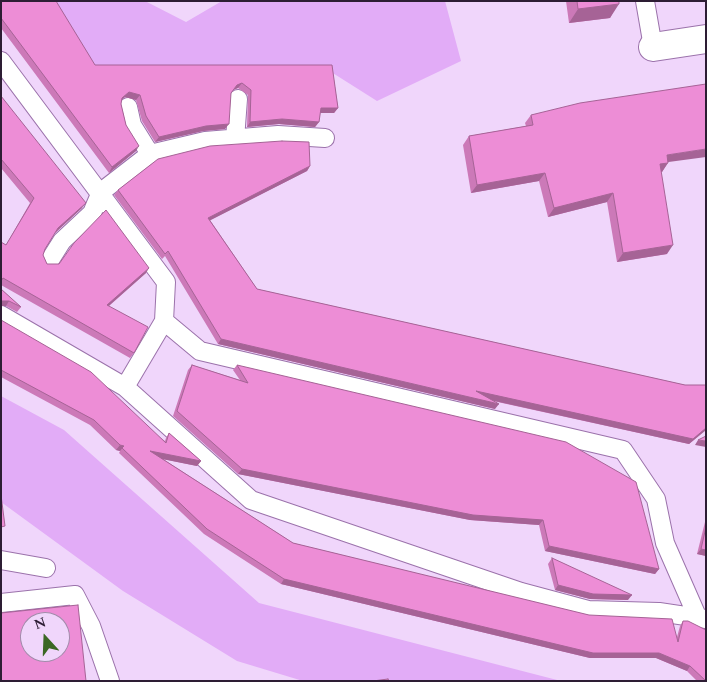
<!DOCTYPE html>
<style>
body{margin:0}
#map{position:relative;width:707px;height:682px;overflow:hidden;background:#f0d6fb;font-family:Spectral,serif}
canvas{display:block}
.frame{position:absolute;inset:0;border:2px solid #2d1d34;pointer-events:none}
.north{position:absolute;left:20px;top:612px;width:50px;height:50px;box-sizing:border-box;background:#f0d6fb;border:1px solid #a28cab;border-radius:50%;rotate:340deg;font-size:14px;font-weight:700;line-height:20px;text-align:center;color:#2d1d34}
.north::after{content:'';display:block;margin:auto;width:18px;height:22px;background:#3c6725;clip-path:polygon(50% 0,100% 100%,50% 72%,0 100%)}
</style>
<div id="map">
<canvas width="707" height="682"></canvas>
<div class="frame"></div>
<div class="north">N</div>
</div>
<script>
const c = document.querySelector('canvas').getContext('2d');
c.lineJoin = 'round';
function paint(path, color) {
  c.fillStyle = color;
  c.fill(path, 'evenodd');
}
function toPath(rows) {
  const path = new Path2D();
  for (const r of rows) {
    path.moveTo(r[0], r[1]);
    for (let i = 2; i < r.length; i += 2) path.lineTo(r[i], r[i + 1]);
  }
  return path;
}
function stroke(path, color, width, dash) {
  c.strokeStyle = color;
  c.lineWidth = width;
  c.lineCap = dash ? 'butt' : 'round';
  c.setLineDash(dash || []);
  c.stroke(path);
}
paint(toPath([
 [49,1,145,1,186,22,222,1,445,1,461,61,377,101,328,70,91,70],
 [1,396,64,430,259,603,561,681,303,681,237,661,123,591,1,502]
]), '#e2acf7');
const lane = toPath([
 [645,1,653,47],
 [1,61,166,282,164,321],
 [128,107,132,125,150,154],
 [235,139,238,99],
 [50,260,62,241,92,213,101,192,150,154,205,141,278,135,325,138],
 [1,315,125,387,251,500,521,592,588,610,659,612,706,619],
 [125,387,164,321,200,351,623,450,656,499,665,543,697,616],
 [1,560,46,568],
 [1,603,75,595,91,626,110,681]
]);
const street = toPath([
 [653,47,706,39]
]);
stroke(lane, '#9b72ab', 20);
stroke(street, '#9b72ab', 30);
stroke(lane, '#fff', 18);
stroke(street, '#fff', 28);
paint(toPath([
 [1,1,95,65,332,65,338,108,334,113,320,113,319,122,315,127,279,124,247,127,248,95,238,88,233,90,231,93,225,129,203,131,155,142,142,121,136,100,125,97,121,100,121,104,126,125,136,151,109,173,1,28],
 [566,1,619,1,610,18,569,23],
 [1,96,82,208,55,233,45,249,43,255,47,264,146,273,109,306,134,353,130,358,1,285,1,242,6,245,30,203,1,168],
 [531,115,668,162,662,172,661,172,667,254,617,262,607,202,548,217,539,181,471,193,463,145,469,136,526,126,525,123],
 [310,166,307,171,210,220,257,289,685,385,706,385,706,430,689,444,493,401,495,409,218,344,165,256,162,259,114,195,118,190],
 [1,289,21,307,17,312,6,306],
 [1,320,165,441,166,438,169,433,201,461,197,466,163,459,293,543,677,637,680,626,683,621,706,681,697,681,687,671,656,658,590,658,281,584,204,534,119,453,120,451,116,450,90,425,1,377],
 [192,365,240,380,233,370,237,365,659,569,655,574,545,551,539,525,470,520,238,474,173,416,188,370],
 [706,518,706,556,697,554],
 [552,558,628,600,590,599,555,590,548,564]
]), '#cc79b8');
paint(toPath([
 [619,4,610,18,569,23,578,9],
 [242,83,238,88,233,90,237,85],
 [129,92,140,95,136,100,125,97,118,103,122,98],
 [321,108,338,108,334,113,317,113],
 [282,119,319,122,315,127,279,124,247,127,250,122],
 [229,124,225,129,203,131,155,142,159,137,206,126],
 [139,146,136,151,109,173,112,167],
 [706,149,706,157,661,163,667,155],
 [668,163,662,172,654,173,660,164],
 [310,166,307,171,205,223,208,218],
 [545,173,539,181,471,193,477,185],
 [613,193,607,202,548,217,554,208],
 [86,203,82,208,55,233,58,228],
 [673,245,667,254,617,262,623,253],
 [149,268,146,273,104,310,107,305],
 [1,301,9,301,6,306,1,306],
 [221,339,499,404,495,409,218,344],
 [476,391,706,428,706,430,689,444,472,396],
 [698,440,706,441,706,447,695,445],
 [120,445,124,446,120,451,116,450],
 [150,451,201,461,197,466,147,456],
 [242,469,543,520,539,525,470,520,238,474],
 [549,546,659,569,655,574,545,551],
 [701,549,706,550,706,556,697,554],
 [284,579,659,653,690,666,687,671,656,658,590,658,281,584],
 [558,585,632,595,628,600,590,599,555,590]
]), '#a66396');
const building = toPath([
 [1,1,56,1,95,65,332,65,338,108,321,108,319,122,282,119,250,122,251,90,242,83,237,85,231,93,229,124,206,126,159,137,146,116,140,95,129,92,122,98,121,104,126,125,139,146,112,167,1,18,1,1],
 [577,1,619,1,619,4,578,9,577,1],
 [706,84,706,149,667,155,668,163,660,164,673,245,623,253,613,193,554,208,545,173,477,185,469,136,533,125,531,115,580,103,706,84],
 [1,96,86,203,58,228,45,249,43,255,47,264,59,264,74,243,106,210,149,268,107,305,148,327,134,353,3,278,1,281,1,242,6,245,34,198,1,159,1,96],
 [282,141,309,142,310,166,208,218,257,289,685,385,706,385,706,428,693,439,476,391,499,404,221,339,168,251,165,254,118,190,158,159,210,146,282,141],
 [1,289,21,307,9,301,1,301,1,289],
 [1,320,91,372,166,443,169,433,201,461,150,451,293,543,589,615,672,619,678,642,683,621,688,621,706,630,706,681,690,666,659,653,593,653,284,579,207,529,122,448,124,446,120,445,94,420,1,370,1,320],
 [192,365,248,383,237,365,566,442,636,482,659,569,549,546,543,520,473,515,242,469,177,411,192,365],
 [706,436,706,441,698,440,706,436],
 [1,495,5,526,1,527,1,495],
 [706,527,706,550,701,549,706,527],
 [552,558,632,595,593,594,558,585,552,558],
 [78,605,86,681,1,681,1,613,78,605],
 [30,622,60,622,60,652,30,652,30,622],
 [388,679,389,681,373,681,388,679]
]);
paint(building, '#ed8dd6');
stroke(building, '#a66396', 1);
</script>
